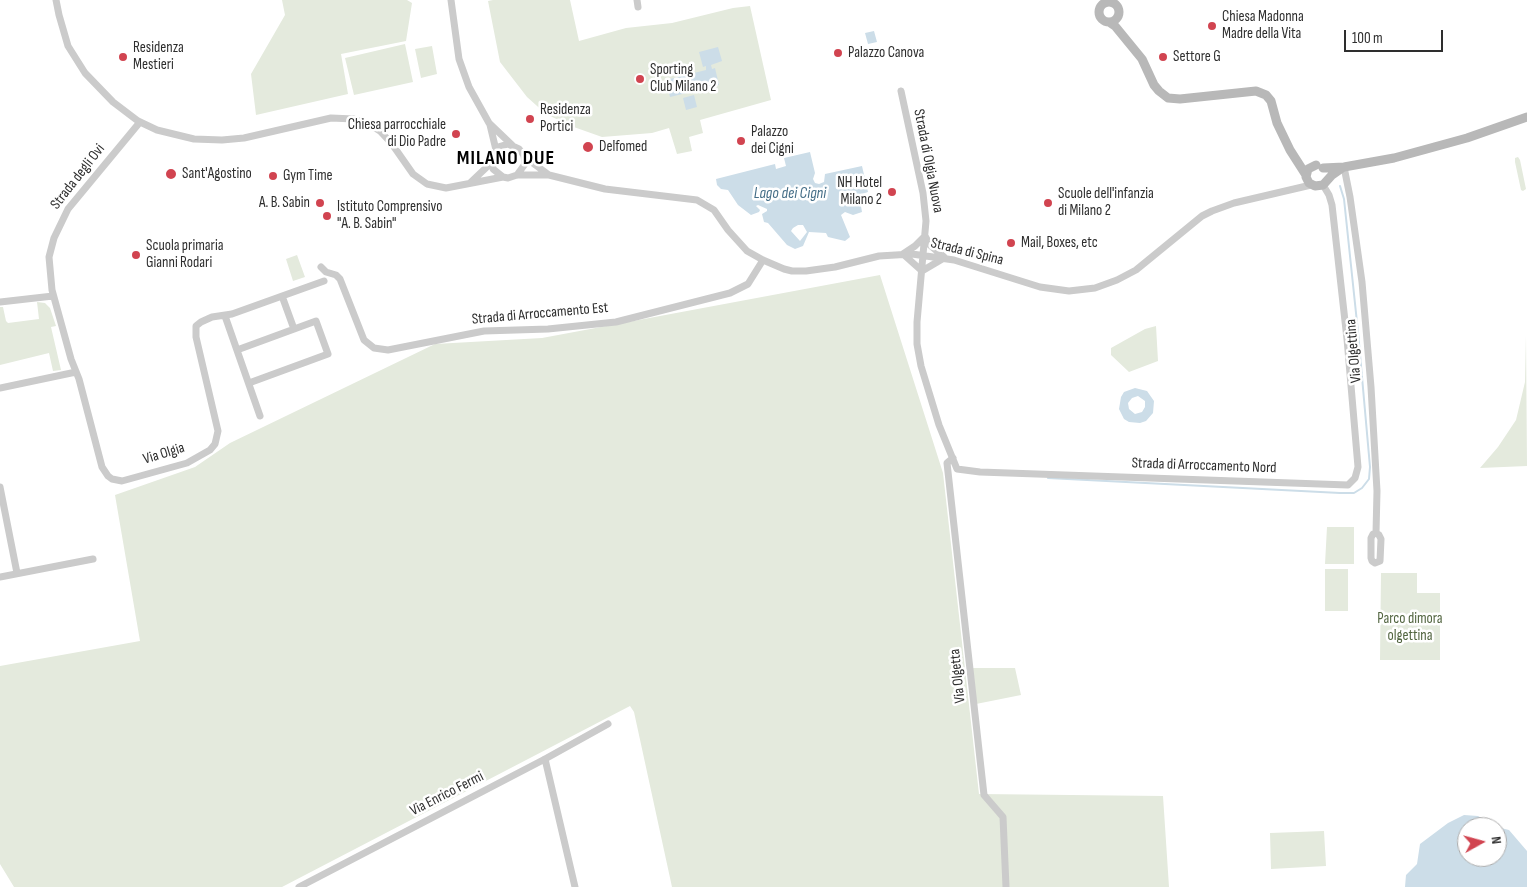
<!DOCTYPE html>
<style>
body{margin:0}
#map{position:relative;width:1527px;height:887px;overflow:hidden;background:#fff;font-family:"Sofia Sans Condensed",sans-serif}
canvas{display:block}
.north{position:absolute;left:1457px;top:817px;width:50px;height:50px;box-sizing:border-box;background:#fff;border:1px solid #ababab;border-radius:50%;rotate:83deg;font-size:14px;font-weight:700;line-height:20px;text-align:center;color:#2e2e2e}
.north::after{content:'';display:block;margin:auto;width:18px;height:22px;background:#d14450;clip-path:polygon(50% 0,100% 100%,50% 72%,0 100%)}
.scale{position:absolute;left:1344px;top:30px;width:99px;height:22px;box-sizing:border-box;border:2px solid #2e2e2e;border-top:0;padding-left:6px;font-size:15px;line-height:18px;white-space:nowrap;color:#2e2e2e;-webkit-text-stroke:4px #fff;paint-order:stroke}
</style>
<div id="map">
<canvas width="1527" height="887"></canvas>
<div class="north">N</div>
<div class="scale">100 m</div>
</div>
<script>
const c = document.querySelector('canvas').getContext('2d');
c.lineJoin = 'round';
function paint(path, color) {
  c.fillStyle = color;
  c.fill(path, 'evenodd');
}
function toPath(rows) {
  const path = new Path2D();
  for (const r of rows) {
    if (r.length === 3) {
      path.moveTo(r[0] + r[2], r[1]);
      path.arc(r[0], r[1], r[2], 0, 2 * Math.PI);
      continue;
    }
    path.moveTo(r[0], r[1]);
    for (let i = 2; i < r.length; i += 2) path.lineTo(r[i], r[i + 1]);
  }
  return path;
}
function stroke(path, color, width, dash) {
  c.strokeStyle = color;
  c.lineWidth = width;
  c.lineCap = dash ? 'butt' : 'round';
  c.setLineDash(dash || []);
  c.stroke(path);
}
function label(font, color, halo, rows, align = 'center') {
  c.font = font + ' "Sofia Sans Condensed",sans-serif';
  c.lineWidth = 5;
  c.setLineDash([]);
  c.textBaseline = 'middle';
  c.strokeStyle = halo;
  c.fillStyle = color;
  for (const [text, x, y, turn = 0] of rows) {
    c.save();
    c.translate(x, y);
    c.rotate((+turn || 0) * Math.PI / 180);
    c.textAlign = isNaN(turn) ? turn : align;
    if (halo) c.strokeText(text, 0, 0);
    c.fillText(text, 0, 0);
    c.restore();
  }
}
paint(toPath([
 [282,0,407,0,412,3,406,41,341,54,348,94,256,115,251,74,285,15],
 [493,0,570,0,579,41,626,28,672,23,733,8,750,6,771,100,700,120,703,133,689,137,692,151,677,154,669,128,652,133,602,137,571,126,546,114,527,97,500,62,488,1],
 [405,44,413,82,354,95,345,58],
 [432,46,437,74,421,78,415,49],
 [1518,157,1520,160,1526,189,1523,191,1521,190,1515,162,1515,158],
 [297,255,305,277,293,281,286,259],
 [880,275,943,473,979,794,1163,796,1169,887,672,887,634,712,630,706,282,887,14,887,0,864,0,666,140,641,115,495,195,467,230,443,435,344,542,338],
 [37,302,45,303,50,308,56,326,51,327,61,370,53,371,49,353,0,365,0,307,3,307,6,321,8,323,39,319],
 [1156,326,1158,361,1129,372,1111,355,1111,348,1145,329],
 [1526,335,1527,466,1480,468,1498,447,1516,420,1525,382],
 [1327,527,1354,527,1354,564,1325,564],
 [1325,569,1348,569,1348,611,1325,611],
 [1381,573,1417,573,1417,593,1440,593,1440,660,1380,660],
 [972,668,1015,668,1021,695,976,704],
 [1324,831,1326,866,1271,869,1270,833]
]), '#e4eadd');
paint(toPath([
 [874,31,877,42,868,44,865,33],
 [718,47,722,61,711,65,712,69,715,68,719,85,670,97,666,80,706,70,706,66,703,67,699,52],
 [694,95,697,107,686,110,683,98],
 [810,152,815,173,813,179,815,183,819,184,824,182,825,174,862,166,868,192,859,195,862,212,853,215,845,212,841,215,850,237,845,241,828,237,826,233,809,232,803,246,795,249,787,245,768,223,764,222,762,214,767,211,767,209,758,205,756,206,760,210,759,212,751,215,738,205,728,190,721,189,717,185,716,179,775,164,776,169,786,166,784,158],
 [798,225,803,225,807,232,800,241,791,231,793,228],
 [1135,388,1147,391,1154,401,1153,413,1146,421,1140,423,1129,422,1124,419,1119,409,1121,397,1124,392],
 [1138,396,1145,401,1145,407,1142,412,1135,414,1129,409,1128,403,1132,398],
 [1464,815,1478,816,1497,827,1467,827,1467,857,1497,857,1497,827,1509,830,1527,851,1527,887,1405,887,1406,875,1417,864,1420,844,1448,823]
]), '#ccdde8');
stroke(toPath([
 [1048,478,1340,493,1354,493,1362,488,1369,479,1370,467,1358,332,1344,199,1340,186]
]), '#ccdde8', 2);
stroke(toPath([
 [56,0,59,15,68,46,85,73,113,102,138,121,157,130,194,139,222,140,244,138,331,118,354,119,369,124,380,131,392,144,413,174,427,184,446,188,503,177,508,178,517,175,549,175,605,189,697,200,714,210,728,230,747,251,763,260,784,269,792,271,806,271,835,267,879,256,912,254,954,260,1040,287,1069,291,1095,288,1117,280,1136,270,1202,216,1212,211,1234,203,1311,185],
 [451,0,459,59,469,87,489,123,512,145],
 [637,0,638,7],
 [901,91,923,193,926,221,917,322,917,344,921,366,939,425,957,469,980,472,1348,485,1355,478,1358,467,1347,339,1332,205,1329,195,1323,185],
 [140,122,68,209,54,238,49,257,52,290,71,359,79,379,102,467,108,476,112,479,122,481,187,463,210,450,215,444,218,431,196,337,196,326,201,322,212,317,232,314,324,281],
 [490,125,496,150],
 [1344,167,1350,197,1362,282,1371,387,1377,491,1376,533],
 [517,175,525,164,524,156],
 [503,177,493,169,492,158,498,147,508,144,519,149,526,158,549,175],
 [470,183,491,163],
 [321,267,326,272,336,275,340,279,364,340,374,348,388,350,484,331,548,329,616,322,730,293,748,284,763,260],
 [922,271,903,254,915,246,925,236,930,245,944,257],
 [922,271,944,258],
 [282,296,294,329],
 [0,302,53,296],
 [225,316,260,416],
 [237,350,316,321,328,354,249,383],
 [0,388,76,372],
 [953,458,947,463,984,795,1003,817,1006,887],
 [0,487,17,573],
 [1376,533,1379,535,1381,539,1380,561,1375,563,1372,561,1371,558,1371,538,1373,534,1376,533],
 [0,577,93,559],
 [545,759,575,887],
 [299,887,545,759,608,724]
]), '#cbcbcb', 7);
stroke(toPath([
 [1109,12,10],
 [1109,22,1115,26,1142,59,1154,85,1159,91,1168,98,1180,99,1256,91,1266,95,1271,101,1277,123,1290,150,1306,175],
 [1316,165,1308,169,1306,177,1309,183,1315,186,1323,185,1332,175,1342,168],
 [1323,168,1344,167,1394,158,1467,138,1527,117]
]), '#b8b8b8', 9);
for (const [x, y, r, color] of [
 [1212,26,5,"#d14450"],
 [838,53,5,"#d14450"],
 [123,57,5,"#d14450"],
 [1163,57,5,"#d14450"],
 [640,79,5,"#d14450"],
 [530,119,5,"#d14450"],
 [456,134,5,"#d14450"],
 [741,141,5,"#d14450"],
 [588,147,6,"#d14450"],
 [171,174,6,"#d14450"],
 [273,176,5,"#d14450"],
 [892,192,5,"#d14450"],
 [320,203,5,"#d14450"],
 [1048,203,5,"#d14450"],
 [327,216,5,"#d14450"],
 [1011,243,5,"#d14450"],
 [136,255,5,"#d14450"]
]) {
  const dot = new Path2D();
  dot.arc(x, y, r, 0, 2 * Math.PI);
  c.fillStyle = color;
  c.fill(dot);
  stroke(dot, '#fff', 2);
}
label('15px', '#2e2e2e', '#fff', [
 ["Chiesa Madonna",1222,17],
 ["Madre della Vita",1222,34],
 ["Residenza",133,48],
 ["Mestieri",133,65],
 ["Palazzo Canova",848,53],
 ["Settore G",1173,57],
 ["Sporting",650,70],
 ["Club Milano 2",650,87],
 ["Residenza",540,110],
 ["Portici",540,127],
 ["Chiesa parrocchiale",446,125,"right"],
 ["di Dio Padre",446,142,"right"],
 ["Palazzo",751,132],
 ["dei Cigni",751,149],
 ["Delfomed",599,147],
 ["Sant'Agostino",182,174],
 ["Gym Time",283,176],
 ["NH Hotel",882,183,"right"],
 ["Milano 2",882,200,"right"],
 ["Scuole dell'infanzia",1058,194],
 ["di Milano 2",1058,211],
 ["A. B. Sabin",310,203,"right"],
 ["Istituto Comprensivo",337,207],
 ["\"A. B. Sabin\"",337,224],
 ["Mail, Boxes, etc",1021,243],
 ["Scuola primaria",146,246],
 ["Gianni Rodari",146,263]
], 'left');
label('15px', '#2e2e2e', '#fff', [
 ["Strada di Olgia Nuova",928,161,79],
 ["Strada degli Ovi",78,177,-52],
 ["Strada di Spina",967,252,14],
 ["Strada di Arroccamento Est",540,314,-5],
 ["Via Olgettina",1354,351,-95],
 ["Via Olgia",164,454,-17],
 ["Strada di Arroccamento Nord",1204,466,2],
 ["Via Olgetta",958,676,-96],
 ["Via Enrico Fermi",447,794,-27]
]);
label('15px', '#526540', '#fff', [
 ["Parco dimora",1410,619],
 ["olgettina",1410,636]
]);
label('italic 16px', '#456e87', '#fff', [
 ["Lago dei Cigni",790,194]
]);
c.letterSpacing = '1px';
label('bold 20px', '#000', '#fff', [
 ["MILANO DUE",506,159]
]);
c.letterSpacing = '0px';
</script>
